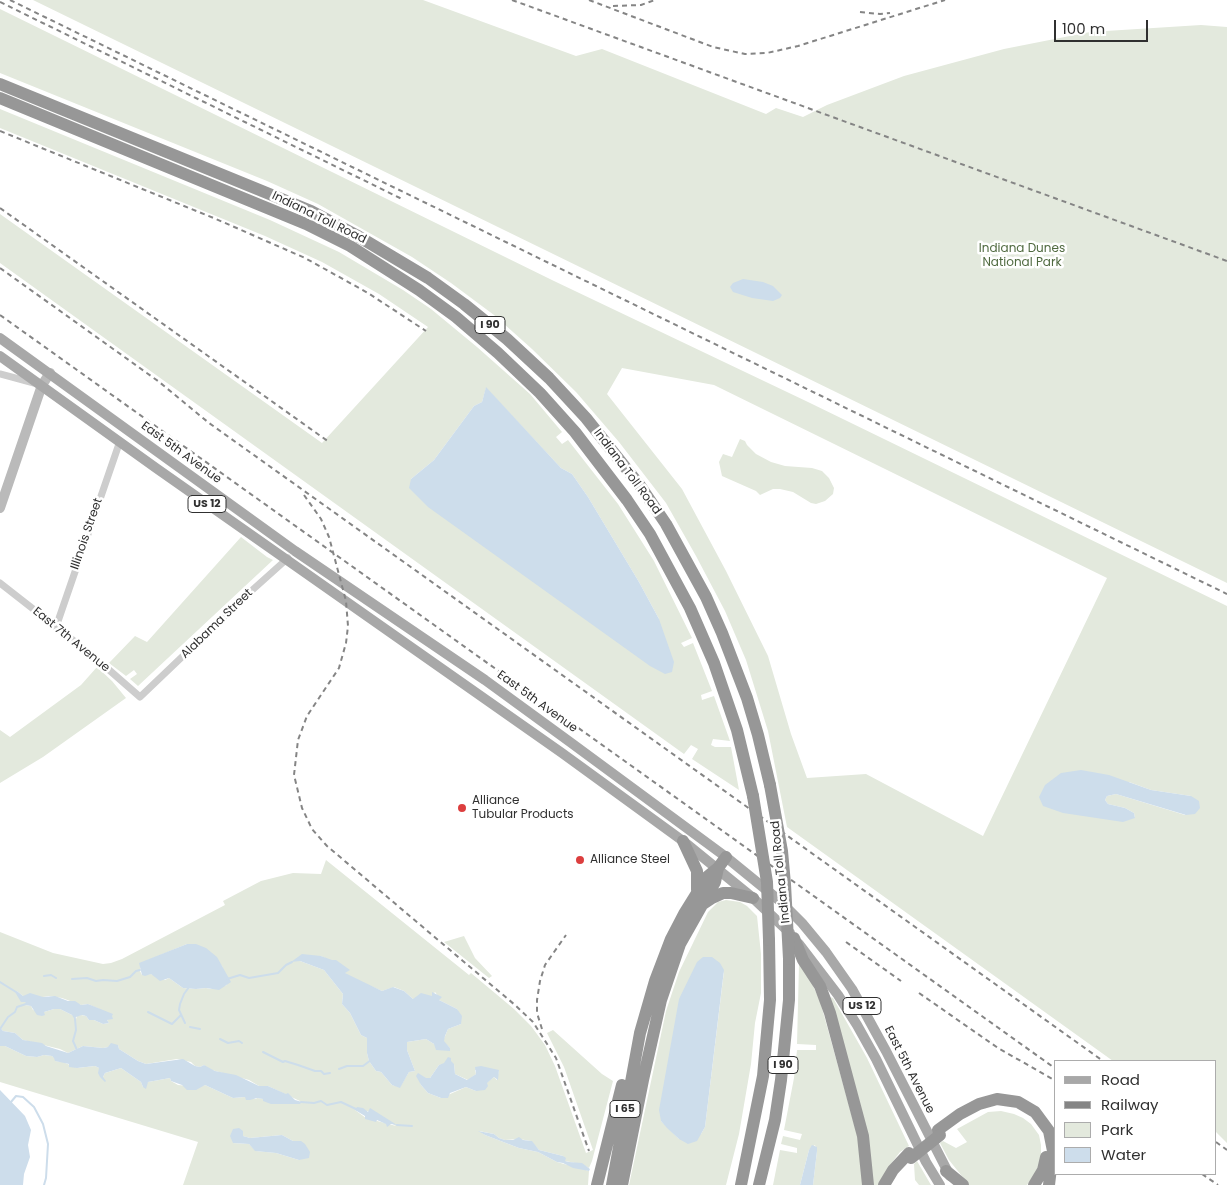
<!DOCTYPE html>
<style>
body{margin:0}
#map{position:relative;width:1227px;height:1185px;overflow:hidden;background:#fff;font-family:Poppins,sans-serif}
canvas{display:block}
.legend{position:absolute;left:1054px;top:1060px;width:162px;height:115px;box-sizing:border-box;background:#fff;border:1px solid #acacac;margin:0;padding:6px 9px;list-style:none;font-size:15px;color:#303030}
.legend li{display:flex;align-items:center;gap:10px;height:25px}
.legend b{width:25px;border:1px solid #acacac}
.scale{position:absolute;left:1054px;top:20px;width:94px;height:22px;box-sizing:border-box;border:2px solid #303030;border-top:0;padding-left:6px;font-size:15px;line-height:18px;white-space:nowrap;color:#303030;-webkit-text-stroke:4px #fff;paint-order:stroke}
</style>
<div id="map">
<canvas width="1227" height="1185"></canvas>
<ul class="legend">
<li><b style="height:6px;background:#a8a8a8"></b>Road</li>
<li><b style="height:6px;background:#858585"></b>Railway</li>
<li><b style="height:14px;background:#e3e9dd"></b>Park</li>
<li><b style="height:14px;background:#cdddeb"></b>Water</li>
</ul>
<div class="scale">100 m</div>
</div>
<script>
const c = document.querySelector('canvas').getContext('2d');
c.lineJoin = 'round';
function paint(path, color) {
  c.fillStyle = color;
  c.fill(path, 'evenodd');
}
function toPath(rows) {
  const path = new Path2D();
  for (const r of rows) {
    path.moveTo(r[0], r[1]);
    for (let i = 2; i < r.length; i += 2) path.lineTo(r[i], r[i + 1]);
  }
  return path;
}
function stroke(path, color, width, dash) {
  c.strokeStyle = color;
  c.lineWidth = width;
  c.lineCap = dash ? 'butt' : 'round';
  c.setLineDash(dash || []);
  c.stroke(path);
}
function label(font, color, halo, rows, align = 'center') {
  c.font = font + ' Poppins,sans-serif';
  c.lineWidth = 5;
  c.setLineDash([]);
  c.textBaseline = 'middle';
  c.strokeStyle = halo;
  c.fillStyle = color;
  for (const [text, x, y, turn = 0] of rows) {
    c.save();
    c.translate(x, y);
    c.rotate((+turn || 0) * Math.PI / 180);
    c.textAlign = isNaN(turn) ? turn : align;
    if (halo) c.strokeText(text, 0, 0);
    c.fillText(text, 0, 0);
    c.restore();
  }
}
paint(toPath([
 [33,0,423,0,576,56,602,49,766,114,776,108,803,117,827,105,904,76,1004,49,1090,32,1201,25,1227,27,1227,583],
 [0,9,554,281,808,402,1227,606,1227,1143,1216,1132,1216,1061,1113,1061,787,827,768,731,746,660,725,611,696,556,666,503,619,442,576,392,532,349,494,315,451,283,412,257,318,204,267,181,0,73],
 [622,368,714,385,1107,578,983,836,866,774,807,778,791,734,768,656,726,571,682,489,607,394],
 [1129,782,1151,790,1191,796,1185,815,1116,794,1107,796,1105,800,1108,804,1125,808,1134,813,1135,818,1045,785],
 [0,109,270,220,339,252,403,290,431,309,477,347,530,394,562,432,556,437,562,444,568,440,618,504,654,561,692,638,681,643,684,647,693,643,712,691,701,695,702,700,714,696,730,741,713,739,711,745,715,747,731,747,739,790,692,759,698,749,691,745,684,754,0,263,0,214,322,443,428,327,379,294,322,262,265,236,0,128],
 [486,388,561,468,572,474,588,497,639,582,659,619,411,479,434,460,474,406,482,402],
 [740,439,745,441,747,445,756,454,771,462,785,466,812,468,822,471,829,478,834,488,833,494,825,501,816,504,811,503,793,492,780,489,773,489,760,495,756,491,722,476,719,462,723,454,732,457],
 [241,537,267,557,273,560,138,686,130,679,137,674,134,670,126,676,109,663,135,636,147,642],
 [97,667,112,681,126,698,43,757,0,783,0,730,10,737,81,685],
 [326,860,469,975,471,973,514,1009,531,1026,545,1045,555,1066,586,1153,593,1150,564,1067,547,1033,553,1030,602,1074,613,1081,592,1161,589,1168,581,1164,565,1161,563,1156,539,1150,531,1141,519,1139,505,1140,499,1138,494,1134,479,1131,485,1135,519,1148,538,1152,557,1162,589,1171,588,1185,183,1185,198,1142,0,1082,0,1046,5,1046,26,1056,37,1057,44,1055,52,1056,55,1058,55,1061,63,1062,77,1068,95,1066,99,1068,103,1077,105,1073,121,1068,141,1082,143,1087,148,1082,170,1078,171,1081,178,1085,199,1087,205,1085,233,1098,245,1097,256,1099,257,1098,299,1104,302,1102,268,1086,259,1086,249,1080,208,1069,204,1065,200,1067,195,1066,191,1062,177,1059,146,1064,138,1061,119,1049,118,1045,103,1048,83,1046,68,1053,60,1049,23,1040,15,1033,3,1031,0,1027,0,932,53,953,103,964,111,963,122,959,225,905,223,901,261,881,293,873,321,874],
 [187,944,222,966,227,985,211,989,206,988,196,989,183,988,169,978,165,980,151,974,142,975,140,971,141,963],
 [321,956,349,970,344,973,352,978,382,991,394,987,404,991,413,999,432,996,435,992,438,996,439,1000,457,1009,461,1024,448,1029,443,1041,450,1048,434,1044,426,1039,407,1042,407,1050,415,1071,409,1072,400,1087,392,1085,381,1072,376,1071,369,1061,367,1053,367,1038,361,1035,350,1013,342,1004,343,994,324,970,300,961],
 [17,991,23,996,43,997,49,996,62,998,81,1005,88,1004,108,1013,112,1017,107,1020,109,1023,103,1024,94,1020,89,1020,86,1016,81,1015,77,1016,76,1019,74,1016,60,1009,54,1009,44,1012,33,1010,31,1006,25,1005,27,1003,15,992],
 [444,1064,454,1064,455,1074,468,1080,476,1074,475,1070,499,1070,497,1080,494,1077,476,1091,466,1087,441,1098,428,1093,421,1085,419,1079,430,1078,439,1065],
 [355,1110,374,1112,396,1126,366,1118],
 [243,1131,243,1136,250,1138,282,1135,293,1141,301,1141,299,1160,276,1153,256,1151,249,1144,233,1143],
 [726,900,740,902,747,906,757,916,761,954,761,993,755,1023,751,1064,739,1134,726,1185,629,1185,666,1011,679,972,708,912,718,902],
 [724,971,705,1127,701,1134,679,1139,661,1121],
 [464,936,475,958,492,976,489,978,444,942],
 [799,964,808,975,820,1001,858,1138,863,1185,813,1185,817,1151,815,1145,809,1150,800,1185,773,1185,780,1150,797,1153,797,1148,781,1144,783,1136,800,1140,802,1134,784,1130,794,1078,797,1050,816,1050,816,1045,797,1044],
 [830,997,833,998,867,1058,909,1146,900,1152,890,1165,878,1185,872,1185],
 [1001,1111,1014,1114,1023,1118,1031,1124,1039,1135,1041,1145,1041,1165,1027,1185,969,1185,949,1160,940,1143,943,1141,956,1148,967,1142,957,1129,988,1112],
 [917,1161,931,1185,919,1185,915,1180,914,1164]
]), '#e3e9dd');
paint(toPath([
 [743,279,763,282,773,286,782,295,780,298,773,301,752,298,733,292,730,287,733,283],
 [486,387,561,468,572,474,588,497,639,582,659,619,674,662,672,672,665,674,650,666,428,507,409,488,411,479,434,460,474,406,482,402],
 [1081,770,1109,775,1151,790,1191,796,1199,801,1200,808,1195,814,1186,815,1116,794,1107,796,1105,800,1108,804,1125,808,1134,813,1135,818,1123,822,1063,813,1043,806,1039,797,1045,785,1061,773],
 [187,944,196,944,206,948,217,957,231,982,219,990,206,988,196,989,183,988,169,978,160,981,151,974,145,976,142,975,139,963],
 [302,954,321,956,332,960,336,960,350,970,345,973,382,991,393,987,404,991,413,999,421,993,432,996,432,992,442,997,439,1000,457,1009,462,1016,461,1024,448,1029,445,1036,444,1041,450,1048,450,1051,436,1050,434,1044,426,1039,407,1042,407,1050,415,1071,409,1072,400,1088,392,1085,381,1072,376,1071,369,1061,367,1053,367,1038,361,1035,350,1013,342,1004,343,994,324,970,300,961,291,962],
 [703,957,712,957,720,963,724,970,705,1127,697,1141,688,1144,679,1139,667,1128,661,1121,659,1110,679,999,697,962],
 [17,991,23,996,30,993,43,997,55,996,68,1001,75,1001,81,1005,88,1004,113,1014,112,1016,113,1019,107,1020,109,1023,103,1024,94,1020,89,1020,86,1016,82,1015,76,1017,75,1020,72,1015,60,1009,54,1009,44,1012,45,1015,42,1016,37,1015,31,1006,25,1005,26,1003,25,1002,21,1002,15,992],
 [0,1027,3,1031,15,1033,23,1040,42,1043,46,1046,68,1053,83,1046,103,1048,108,1047,111,1043,118,1045,119,1049,138,1061,146,1064,183,1059,195,1066,200,1067,204,1065,215,1071,236,1075,259,1086,268,1086,286,1094,288,1093,295,1100,302,1102,300,1104,271,1104,263,1101,263,1099,257,1098,250,1100,246,1100,245,1097,233,1098,205,1085,196,1090,187,1090,182,1085,171,1081,170,1078,148,1082,146,1089,143,1087,141,1082,121,1068,105,1073,103,1077,106,1081,105,1082,100,1077,98,1073,99,1068,95,1066,77,1068,69,1067,69,1064,55,1061,54,1058,52,1056,44,1055,37,1057,26,1056,5,1046,0,1046],
 [448,1057,451,1058,451,1061,454,1064,455,1074,467,1080,476,1074,475,1067,481,1066,499,1070,498,1080,494,1077,487,1083,488,1086,485,1090,476,1091,466,1087,450,1093,448,1098,441,1098,428,1093,421,1085,416,1076,418,1073,426,1078,430,1078,439,1065,444,1063],
 [0,1090,25,1116,31,1130,28,1145,30,1157,24,1174,23,1185,0,1185],
 [357,1107,363,1108,368,1112,370,1108,397,1125,391,1124,387,1127,386,1124,377,1120,376,1122,365,1119,365,1116,355,1110],
 [239,1128,243,1131,243,1136,250,1138,282,1135,293,1141,301,1141,305,1144,310,1152,309,1158,299,1160,276,1153,255,1151,249,1144,233,1143,230,1136,233,1129],
 [478,1131,494,1134,499,1138,505,1140,513,1140,519,1137,523,1140,532,1141,539,1150,563,1156,566,1158,565,1161,569,1162,582,1163,590,1169,589,1171,573,1168,563,1163,557,1162,538,1152,519,1148,485,1135],
 [812,1145,817,1147,817,1151,813,1185,800,1185,809,1150]
]), '#cdddeb');
stroke(toPath([
 [44,976,51,975,56,978],
 [72,979,87,978,96,981,103,980,117,981,130,977,136,971,140,970],
 [227,979,240,975,249,978,278,973,286,965,292,962],
 [0,982,16,992],
 [148,1012,172,1024,181,1015],
 [75,1019,76,1030,73,1041,77,1050],
 [185,1023,179,1010,180,1004,184,994,189,987],
 [190,1027,200,1029],
 [0,1029,8,1017,15,1012,17,1007,26,1004],
 [220,1039,228,1043,239,1041,242,1043],
 [263,1052,283,1062,285,1061,298,1065,315,1071,321,1071,324,1074,330,1073],
 [339,1069,347,1066,363,1066,371,1060],
 [11,1102,16,1096,23,1097,34,1107,43,1124,48,1144,46,1178,44,1185],
 [301,1102,314,1103,321,1101,327,1105,341,1102,358,1110],
 [397,1125,412,1126]
]), '#cdddeb', 2);
stroke(toPath([
 [0,374,34,383],
 [0,583,92,655,140,697,249,593,288,558],
 [56,627,120,441]
]), '#cdcdcd', 7);
stroke(toPath([
 [0,508,42,385,50,373]
]), '#bababa', 10);
stroke(toPath([
 [0,338,295,551,485,680,570,742,726,857,780,901,802,923,826,952,852,989,886,1051,950,1176],
 [0,356,156,468,562,753,683,841,753,898,790,933],
 [799,944,838,995,857,1025,876,1059,926,1162,940,1185]
]), '#a8a8a8', 10);
stroke(toPath([
 [0,84,311,211,356,235,428,278,464,304,507,339,549,378,586,418,641,487,666,524,706,597,722,633,747,698,758,735,770,785],
 [0,98,306,224,350,246,419,290,456,317,498,353,540,393,575,432,627,500,650,534,690,608,714,663,737,730,753,796],
 [683,841,697,871,697,890],
 [703,904,712,898,723,893,731,893,753,898],
 [794,938,803,960,820,986,830,1013,863,1136,868,1185],
 [938,1130,960,1114,979,1104,997,1099,1018,1102,1035,1112,1049,1131,1053,1151,1049,1185],
 [946,1171,963,1185],
 [597,1185,622,1085],
 [612,1185,640,1033,655,981,671,939,684,914,707,877,718,868,726,857],
 [622,1185,643,1080,661,1000,680,944,715,882,718,868],
 [741,1185,763,1076,770,1000,769,940],
 [759,1185,775,1120,781,1080,789,1000,789,959],
 [884,1185,893,1170,909,1153],
 [1034,1185,1043,1170,1046,1157]
]), '#979797', 12);
stroke(toPath([
 [10,0,1227,594],
 [512,0,1227,261],
 [589,0,713,47,745,54,767,53,798,46,945,0],
 [0,2,402,199],
 [613,6,641,5,655,0],
 [860,12,880,14,890,13],
 [0,131,216,219,305,258,368,293,426,331],
 [0,208,329,442],
 [0,268,158,381,209,423,1103,1061],
 [0,315,1056,1069],
 [304,495,321,519,329,537,346,601,348,626,346,643,339,668,307,716,298,740,294,775,302,808,312,829,327,846,515,1005,533,1022,556,1058,589,1151],
 [846,942,901,981],
 [919,993,998,1048,1056,1081],
 [542,1029,537,1013,537,1000,540,981,545,965,566,935],
 [1216,1142,1227,1150],
 [1202,1174,1218,1185]
]), '#858585', 2, [5, 4]);
stroke(toPath([
 [770,785,782,851,785,884,789,959],
 [753,796,767,882,769,940],
 [911,1158,940,1135]
]), '#979797', 12);
for (const [x, y, r, color] of [
 [462,808,5,"#dc3e3e"],
 [580,860,5,"#dc3e3e"]
]) {
  const dot = new Path2D();
  dot.arc(x, y, r, 0, 2 * Math.PI);
  c.fillStyle = color;
  c.fill(dot);
  stroke(dot, '#fff', 2);
}
for (const [x, y, w] of [
 [490,325,30],
 [207,504,38],
 [862,1006,38],
 [783,1065,30],
 [625,1109,30]
]) {
  const box = new Path2D();
  box.roundRect(x - w / 2, y - 8.5, w, 17, 4);
  c.fillStyle = '#fff';
  c.fill(box);
  stroke(box, '#303030', 1);
}
label('bold 11px', '#303030', null, [
 ["I 90",490,325],
 ["US 12",207,504],
 ["US 12",862,1006],
 ["I 90",783,1065],
 ["I 65",625,1109]
]);
label('12px', '#303030', '#fff', [
 ["Indiana Toll Road",319,218,26],
 ["East 5th Avenue",181,453,36],
 ["Indiana Toll Road",627,472,53],
 ["Illinois Street",87,534,-71],
 ["Alabama Street",217,624,-44],
 ["East 7th Avenue",71,640,39],
 ["East 5th Avenue",537,702,36],
 ["Indiana Toll Road",781,872,-96],
 ["East 5th Avenue",909,1070,63]
]);
label('12px', '#506a40', '#fff', [
 ["Indiana Dunes",1022,249],
 ["National Park",1022,263]
]);
label('12px', '#303030', '#fff', [
 ["Alliance",472,801],
 ["Tubular Products",472,815],
 ["Alliance Steel",590,860]
], 'left');
</script>
